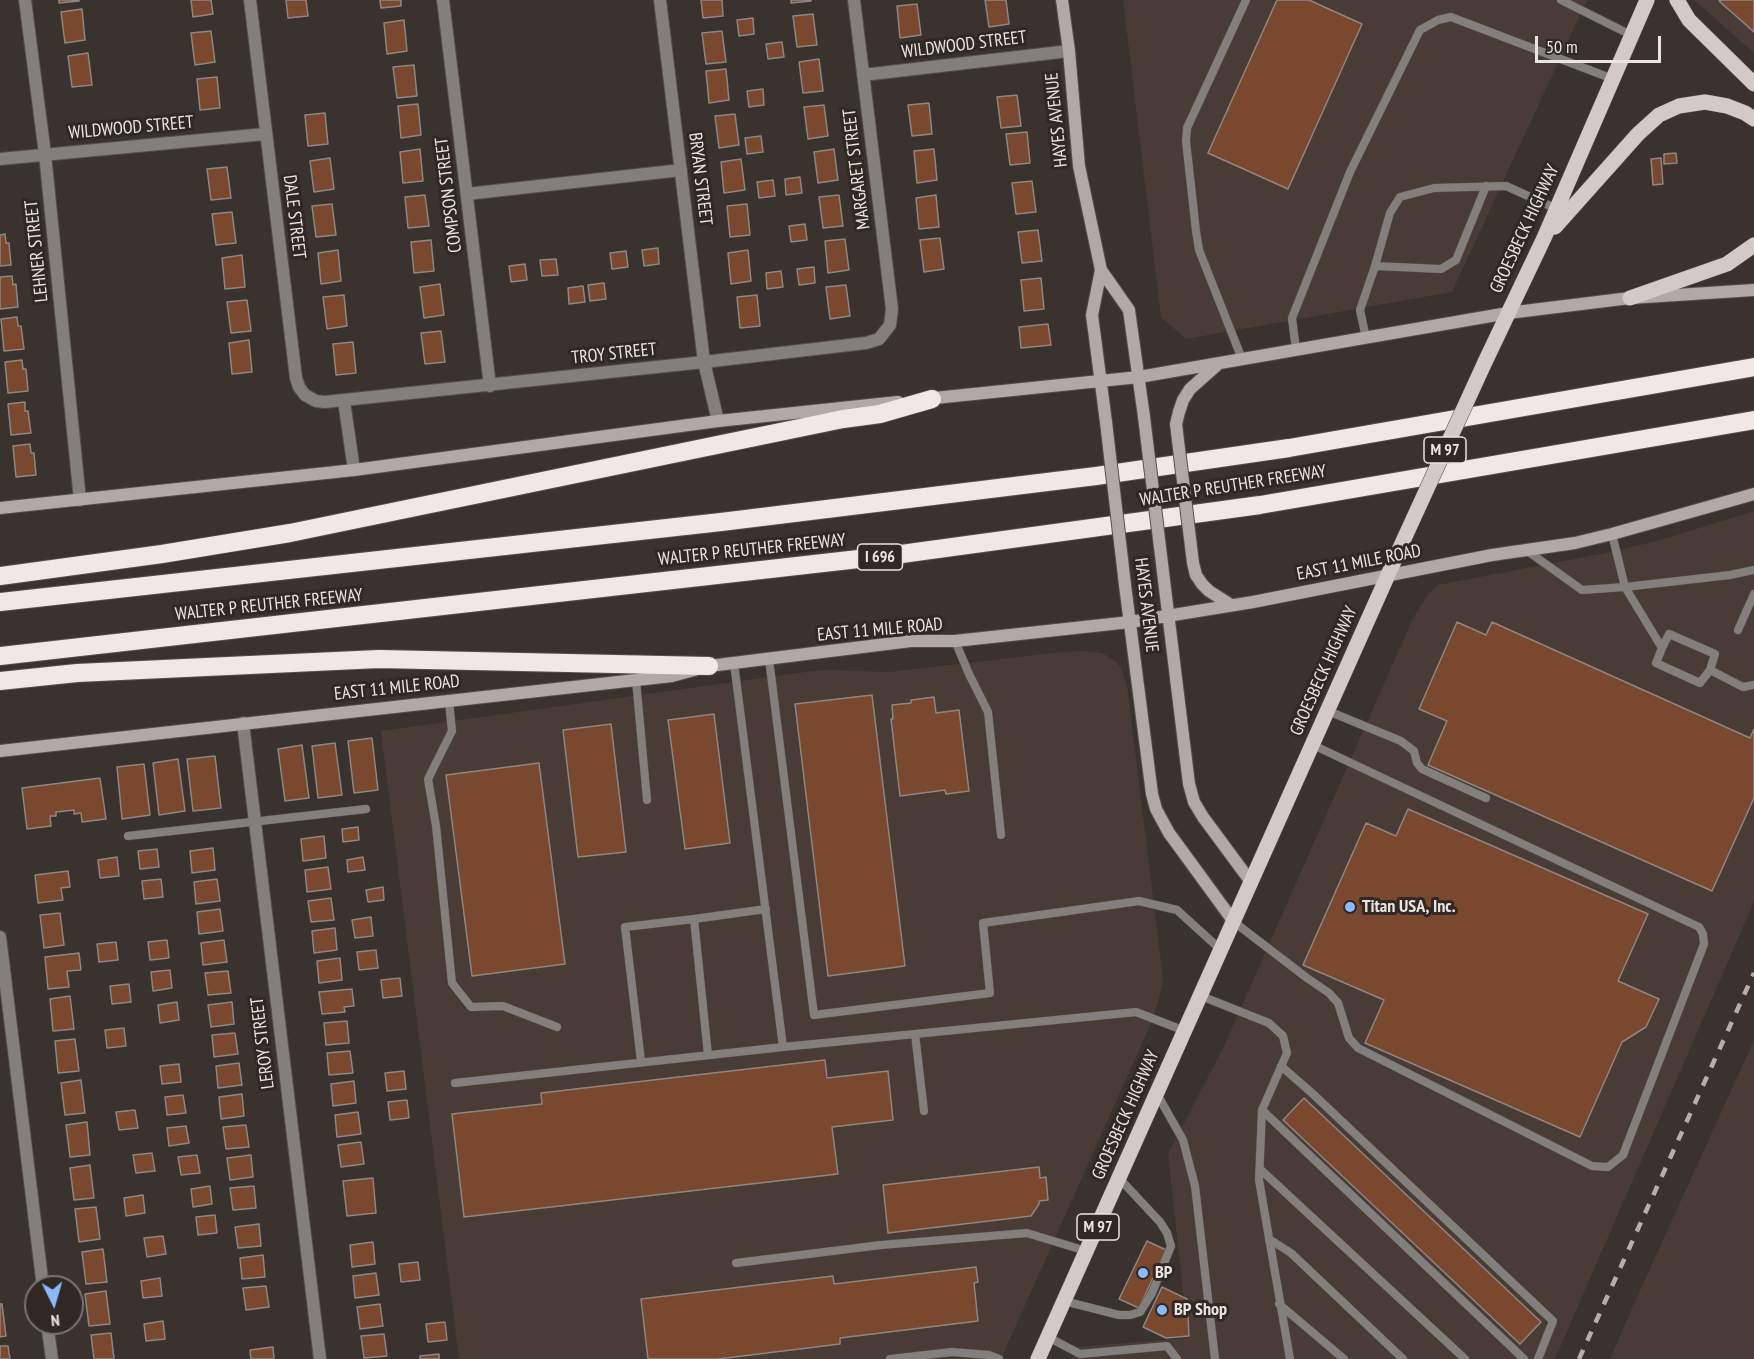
<!DOCTYPE html>
<style>
body{margin:0}
#map{position:relative;width:1754px;height:1359px;overflow:hidden;background:#3a322e;font-family:"PT Sans Narrow",sans-serif}
canvas{display:block}
.north{position:absolute;left:24px;top:1275px;width:60px;height:60px;box-sizing:border-box;background:#302824;border:2px solid #7a7370;border-radius:50%;rotate:175deg;font-size:16px;font-weight:700;line-height:24px;text-align:center;color:#eae4e2}
.north::after{content:'';display:block;margin:auto;width:21px;height:27px;background:#8abafc;clip-path:polygon(50% 0,100% 100%,50% 72%,0 100%)}
.scale{position:absolute;left:1535px;top:36px;width:126px;height:27px;box-sizing:border-box;border:3px solid #eae4e2;border-top:0;padding-left:8px;font-size:18px;line-height:21px;white-space:nowrap;color:#eae4e2;-webkit-text-stroke:4px #302824;paint-order:stroke}
</style>
<div id="map">
<canvas width="1754" height="1359"></canvas>
<div class="north">N</div>
<div class="scale">50 m</div>
</div>
<script>
const c = document.querySelector('canvas').getContext('2d');
c.lineJoin = 'round';
function paint(path, color) {
  c.fillStyle = color;
  c.fill(path, 'evenodd');
}
function toPath(rows) {
  const path = new Path2D();
  for (const r of rows) {
    path.moveTo(r[0], r[1]);
    for (let i = 2; i < r.length; i += 2) path.lineTo(r[i], r[i + 1]);
  }
  return path;
}
function stroke(path, color, width, dash) {
  c.strokeStyle = color;
  c.lineWidth = width;
  c.lineCap = dash ? 'butt' : 'round';
  c.setLineDash(dash || []);
  c.stroke(path);
}
function label(font, color, halo, rows, align = 'center') {
  c.font = font + ' "PT Sans Narrow",sans-serif';
  c.lineWidth = 6;
  c.setLineDash([]);
  c.textBaseline = 'middle';
  c.strokeStyle = halo;
  c.fillStyle = color;
  for (const [text, x, y, turn = 0] of rows) {
    c.save();
    c.translate(x, y);
    c.rotate((+turn || 0) * Math.PI / 180);
    c.textAlign = isNaN(turn) ? turn : align;
    if (halo) c.strokeText(text, 0, 0);
    c.fillText(text, 0, 0);
    c.restore();
  }
}
paint(toPath([
 [1123,0,1587,0,1452,292,1186,339,1161,317],
 [1694,0,1754,0,1754,53],
 [1754,511,1754,902,1555,1359,1072,1359,1077,1347,1188,1338,1168,1154,1224,1046,1413,618,1429,593,1438,585,1605,553,1657,541],
 [1087,651,1102,653,1115,661,1121,668,1127,685,1163,978,1159,999,1149,1028,1001,1359,459,1359,381,731,805,672,826,670,889,672,1062,652],
 [1754,1040,1754,1359,1610,1359,1632,1308]
]), '#493b35');
const building = toPath([
 [59,0,79,0,79,1,59,3,59,0],
 [191,0,211,0,213,14,193,17,191,0],
 [286,0,306,0,308,16,288,18,286,0],
 [380,0,401,0,401,6,381,8,380,0],
 [701,0,722,0,723,16,703,18,701,0],
 [791,0,811,0,811,1,791,3,791,0],
 [985,0,1006,0,1009,24,989,27,985,0],
 [1277,0,1309,0,1362,24,1288,189,1208,153,1277,0],
 [1721,0,1754,0,1754,32,1719,1,1721,0],
 [917,4,921,35,900,38,897,6,917,4],
 [82,9,85,40,65,43,61,12,82,9],
 [813,14,817,45,797,47,793,16,813,14],
 [753,18,754,34,739,36,737,20,753,18],
 [404,20,407,51,387,54,384,23,404,20],
 [211,31,215,62,195,65,191,33,211,31],
 [722,31,726,62,706,64,702,33,722,31],
 [782,42,784,57,768,59,766,44,782,42],
 [88,53,92,85,72,87,68,56,88,53],
 [819,59,823,91,803,93,799,62,819,59],
 [414,65,417,96,397,98,393,67,414,65],
 [726,69,729,100,709,103,706,71,726,69],
 [217,77,220,108,200,110,197,79,217,77],
 [763,89,764,105,749,107,747,91,763,89],
 [1017,95,1021,126,1001,128,997,97,1017,95],
 [929,103,932,134,912,136,908,105,929,103],
 [418,104,421,135,401,138,398,106,418,104],
 [824,105,828,136,808,139,804,107,824,105],
 [325,113,328,144,308,146,305,115,325,113],
 [735,114,739,145,719,148,715,116,735,114],
 [1027,132,1030,163,1010,165,1006,134,1027,132],
 [761,136,763,152,747,154,745,138,761,136],
 [420,149,423,181,403,183,400,152,420,149],
 [834,149,838,180,818,183,814,152,834,149],
 [934,149,937,180,917,183,914,151,934,149],
 [1676,153,1677,163,1664,164,1664,154,1676,153],
 [330,158,334,189,314,192,310,161,330,158],
 [1661,158,1663,184,1653,185,1651,159,1661,158],
 [741,159,745,190,724,193,721,162,741,159],
 [227,167,231,198,211,200,207,169,227,167],
 [800,177,802,193,786,195,785,179,800,177],
 [773,180,775,196,759,198,757,182,773,180],
 [1032,181,1036,212,1016,214,1012,183,1032,181],
 [425,195,429,226,408,228,405,197,425,195],
 [839,195,843,226,823,228,819,197,839,195],
 [936,195,939,227,919,229,916,198,936,195],
 [332,204,336,235,316,237,312,206,332,204],
 [747,204,750,235,730,237,727,206,747,204],
 [232,212,236,243,216,245,212,214,232,212],
 [805,224,807,240,791,242,789,226,805,224],
 [1038,230,1042,261,1022,263,1018,232,1038,230],
 [5,234,6,243,9,243,11,265,0,266,0,235,5,234],
 [940,238,944,269,924,272,920,240,940,238],
 [845,239,849,270,828,273,825,241,845,239],
 [431,240,434,271,414,273,411,242,431,240],
 [658,248,659,264,644,266,642,250,658,248],
 [338,250,341,281,321,284,318,253,338,250],
 [748,250,751,281,731,284,728,253,748,250],
 [626,251,628,267,612,269,610,253,626,251],
 [242,255,245,287,225,289,222,258,242,255],
 [556,259,558,275,542,276,540,260,556,259],
 [525,264,527,280,511,282,509,266,525,264],
 [814,267,815,283,799,285,797,269,814,267],
 [781,271,783,287,767,289,766,273,781,271],
 [12,276,13,285,16,284,18,307,0,309,0,277,12,276],
 [1041,278,1044,309,1024,311,1021,280,1041,278],
 [604,283,606,299,590,301,588,285,604,283],
 [440,284,444,315,424,318,420,287,440,284],
 [846,285,850,316,830,319,826,287,846,285],
 [583,286,585,302,569,304,568,288,583,286],
 [344,295,347,326,327,329,323,297,344,295],
 [757,295,760,326,740,328,737,297,757,295],
 [247,300,251,331,231,333,227,302,247,300],
 [17,317,18,326,21,326,24,349,4,351,1,319,17,317],
 [1048,324,1051,345,1021,348,1019,327,1048,324],
 [441,331,445,362,425,364,421,333,441,331],
 [249,340,252,372,232,374,229,343,249,340],
 [353,342,356,373,336,375,333,344,353,342],
 [22,360,23,369,26,369,28,391,8,393,5,362,22,360],
 [25,402,25,411,28,411,31,433,11,435,8,404,25,402],
 [30,444,31,453,34,453,36,475,16,477,13,446,30,444],
 [1457,622,1486,635,1492,622,1750,738,1754,729,1754,798,1712,891,1428,765,1447,721,1419,709,1457,622],
 [872,695,905,966,828,976,795,704,872,695],
 [934,697,936,713,959,710,969,791,946,794,945,790,900,796,891,719,893,719,892,705,911,703,911,700,934,697],
 [714,714,730,843,685,849,668,720,714,714],
 [611,724,626,852,578,857,563,730,611,724],
 [372,738,378,790,354,793,348,741,372,738],
 [335,743,342,795,318,798,312,746,335,743],
 [302,745,309,798,285,801,278,749,302,745],
 [215,756,221,808,193,811,187,759,215,756],
 [178,759,185,811,159,815,153,763,178,759],
 [539,763,565,964,472,976,446,775,539,763],
 [144,764,150,815,122,819,117,767,144,764],
 [100,778,106,819,82,822,81,813,74,814,74,810,56,812,56,816,50,816,51,826,27,829,22,788,100,778],
 [1408,809,1648,914,1618,981,1659,999,1646,1027,1622,1042,1580,1137,1365,1043,1384,1000,1303,965,1366,823,1396,836,1408,809],
 [358,827,359,840,343,842,342,829,358,827],
 [324,836,326,858,303,861,301,839,324,836],
 [213,848,215,870,192,873,190,851,213,848],
 [157,849,159,867,140,869,138,851,157,849],
 [117,857,119,876,100,878,98,860,117,857],
 [363,857,365,870,348,872,347,860,363,857],
 [328,867,331,889,307,892,305,870,328,867],
 [68,871,70,887,61,888,63,900,38,903,35,875,68,871],
 [161,879,163,897,144,899,142,881,161,879],
 [217,879,220,901,196,904,194,882,217,879],
 [383,887,384,900,368,902,366,890,383,887],
 [331,898,334,920,311,922,308,901,331,898],
 [220,909,223,931,199,934,197,912,220,909],
 [60,913,64,945,44,948,40,915,60,913],
 [371,917,373,936,355,938,352,920,371,917],
 [335,928,337,950,314,953,312,931,335,928],
 [167,940,169,958,150,960,148,942,167,940],
 [224,940,227,962,203,965,201,943,224,940],
 [116,942,118,960,99,962,97,944,116,942],
 [376,950,378,968,359,970,357,952,376,950],
 [79,953,81,970,67,971,69,987,48,989,45,957,79,953],
 [340,958,342,980,319,983,317,961,340,958],
 [170,970,172,988,153,991,151,972,170,970],
 [228,971,231,993,208,995,205,973,228,971],
 [400,978,402,996,383,998,381,980,400,978],
 [129,984,131,1002,112,1004,110,986,129,984],
 [352,989,354,1006,344,1007,345,1012,322,1014,319,992,352,989],
 [70,996,74,1029,53,1031,50,999,70,996],
 [177,1002,179,1020,160,1023,158,1005,177,1002],
 [232,1002,234,1024,211,1027,208,1005,232,1002],
 [347,1021,349,1043,326,1045,324,1023,347,1021],
 [124,1028,126,1046,107,1048,105,1030,124,1028],
 [235,1033,238,1054,214,1057,212,1035,235,1033],
 [75,1039,79,1071,58,1073,55,1041,75,1039],
 [350,1051,353,1073,329,1075,327,1053,350,1051],
 [825,1060,827,1078,888,1071,893,1120,832,1127,838,1174,464,1217,452,1114,542,1104,541,1093,825,1060],
 [239,1063,242,1085,218,1088,216,1066,239,1063],
 [179,1064,181,1082,162,1084,160,1066,179,1064],
 [404,1071,406,1089,387,1091,385,1073,404,1071],
 [81,1080,85,1113,65,1115,61,1083,81,1080],
 [354,1081,356,1103,333,1106,331,1084,354,1081],
 [242,1094,244,1116,221,1119,219,1097,242,1094],
 [183,1095,186,1113,167,1115,165,1097,183,1095],
 [1304,1098,1541,1322,1520,1344,1283,1120,1304,1098],
 [407,1100,409,1118,390,1120,388,1102,407,1100],
 [135,1110,138,1128,119,1130,116,1112,135,1110],
 [358,1112,361,1134,337,1137,335,1115,358,1112],
 [87,1122,90,1155,70,1157,66,1125,87,1122],
 [246,1125,249,1147,226,1149,223,1127,246,1125],
 [186,1126,189,1143,169,1146,167,1128,186,1126],
 [361,1142,364,1164,341,1167,338,1145,361,1142],
 [152,1153,155,1171,136,1173,133,1155,152,1153],
 [197,1155,200,1173,181,1175,178,1157,197,1155],
 [251,1155,253,1177,230,1180,227,1158,251,1155],
 [90,1165,94,1198,74,1200,70,1168,90,1165],
 [1039,1167,1040,1178,1046,1177,1048,1200,1039,1201,1039,1204,1031,1216,888,1233,883,1185,1039,1167],
 [373,1178,376,1213,347,1216,343,1181,373,1178],
 [210,1186,212,1204,193,1207,191,1189,210,1186],
 [254,1186,256,1208,233,1210,230,1188,254,1186],
 [143,1195,145,1213,126,1216,124,1198,143,1195],
 [96,1207,100,1239,79,1242,75,1209,96,1207],
 [215,1215,217,1233,198,1235,196,1217,215,1215],
 [259,1224,261,1246,238,1248,235,1227,259,1224],
 [163,1236,166,1254,147,1257,144,1238,163,1236],
 [1147,1241,1166,1250,1139,1308,1119,1299,1147,1241],
 [373,1242,375,1264,352,1267,350,1245,373,1242],
 [103,1249,107,1282,86,1284,82,1252,103,1249],
 [263,1255,265,1277,242,1279,240,1258,263,1255],
 [418,1262,420,1280,401,1282,399,1264,418,1262],
 [976,1267,978,1282,974,1283,978,1321,840,1338,840,1344,718,1359,648,1359,641,1299,833,1276,834,1284,976,1267],
 [376,1273,379,1295,355,1298,353,1276,376,1273],
 [160,1278,162,1296,143,1298,141,1281,160,1278],
 [266,1286,269,1307,246,1310,243,1288,266,1286],
 [1162,1287,1187,1299,1189,1336,1166,1338,1143,1327,1162,1287],
 [106,1291,110,1324,89,1326,85,1294,106,1291],
 [0,1304,2,1304,6,1336,0,1337,0,1304],
 [380,1304,383,1326,360,1329,357,1307,380,1304],
 [163,1321,165,1339,146,1341,144,1324,163,1321],
 [445,1322,447,1340,428,1342,426,1324,445,1322],
 [111,1333,114,1359,94,1359,91,1335,111,1333],
 [384,1334,387,1356,364,1358,361,1336,384,1334],
 [0,1346,8,1346,10,1359,0,1359,0,1346],
 [273,1347,274,1359,251,1359,250,1350,273,1347],
 [439,1354,439,1359,420,1359,420,1356,439,1354]
]);
paint(building, '#79482f');
stroke(building, '#8f8682', 1.5);
const lane = toPath([
 [1561,0,1631,35],
 [1375,266,1441,269,1456,260,1486,186],
 [1366,338,1360,310,1375,266,1390,213,1400,197,1434,188,1506,186,1557,209],
 [1296,350,1292,318,1350,172,1420,30,1438,20,1451,17,1613,79],
 [1242,359,1199,250,1196,231,1186,141,1187,128,1246,0],
 [1612,534,1625,587,1730,575,1754,570],
 [1526,550,1582,590,1625,587,1662,648,1656,663,1700,683,1710,670,1715,654,1669,634,1662,648],
 [1738,630,1754,594],
 [955,641,969,674,988,712,1001,835],
 [769,659,814,1015,990,993,983,923,1139,901,1177,910,1221,950],
 [1710,670,1743,687,1754,685],
 [636,680,647,800],
 [449,701,452,731,428,779,436,826,452,983,471,1007,503,1006,557,1027],
 [1328,711,1401,741,1414,751,1417,763,1422,769,1486,798],
 [128,836,366,809],
 [1234,922,1307,978,1329,993,1338,1003,1349,1038,1358,1048,1592,1166,1608,1167,1623,1155,1704,944,1703,934,1699,927,1313,745],
 [1201,996,1269,1023,1283,1036,1287,1053,1262,1110,1259,1180,1290,1359],
 [783,1047,915,1034],
 [708,1055,694,919,766,909],
 [641,1061,625,927,694,919],
 [1281,1066,1313,1094,1553,1321,1538,1359],
 [455,1083,783,1047,734,663],
 [1157,1094,1183,1140,1195,1186,1215,1359],
 [1262,1110,1524,1359],
 [924,1111,915,1034,1136,1012,1185,1031],
 [1260,1169,1465,1359],
 [1269,1239,1291,1253,1403,1359],
 [736,1263,881,1245,1027,1233,1086,1251],
 [1064,1301,1119,1315,1130,1315,1140,1312,1152,1293,1171,1246,1167,1233,1160,1222,1119,1178],
 [1279,1304,1344,1359],
 [1048,1337,1080,1354,1167,1346,1177,1359],
 [890,1359,952,1352,989,1355,999,1359]
]);
const street = toPath([
 [25,0,45,154,80,500],
 [250,0,296,378,299,387,305,395,316,401,325,402,704,362,866,343,879,339,890,325,892,309,854,0],
 [443,0,490,386],
 [660,0,704,362,718,421],
 [863,75,1069,51],
 [0,159,265,134],
 [467,194,681,170],
 [344,401,354,470],
 [243,723,320,1359],
 [0,937,43,1287],
 [47,1323,52,1359]
]);
const secondary = toPath([
 [1062,0,1069,51,1079,166,1101,270,1129,310,1144,417],
 [1101,270,1092,315,1106,422],
 [925,399,1139,377,1508,313,1630,298,1754,290],
 [1179,412,1183,400,1190,389,1217,365],
 [0,508,354,470,718,421,898,402],
 [1196,575,1202,584,1209,591,1231,605],
 [1164,580,1189,784,1194,802,1203,817,1251,882],
 [1125,585,1152,794,1156,809,1169,833,1234,922],
 [0,751,672,676,709,666,911,641,955,641,1130,622,1253,602,1492,555,1575,543,1612,534,1754,494]
]);
const primary = toPath([
 [1677,0,1689,20,1754,84],
 [1555,227,1638,134,1659,115,1679,106,1705,102,1727,106,1745,113,1754,119],
 [1630,298,1727,264,1754,245],
 [1485,362,1544,238,1647,0],
 [1038,1359,1404,539]
]);
const highway = toPath([
 [0,576,162,554,290,533,843,419,880,414,932,399],
 [0,602,721,522,1096,476,1289,448,1754,367],
 [0,656,894,555,1260,505,1754,420],
 [0,681,77,673,379,659,709,666]
]);
stroke(lane, '#564e4b', 9);
stroke(street, '#564e4b', 14);
stroke(secondary, '#564e4b', 14);
stroke(primary, '#564e4b', 16);
stroke(highway, '#564e4b', 20);
stroke(lane, '#837f7d', 8);
stroke(street, '#837f7d', 12);
stroke(secondary, '#b0a9a6', 12);
stroke(primary, '#d3cac6', 15);
stroke(highway, '#f2e8e3', 18);
stroke(toPath([
 [1579,1359,1754,973]
]), '#b5aeab', 4.5, [10, 10]);
const secondaryBridge = toPath([
 [1179,412,1176,424,1193,563,1196,575],
 [1144,417,1164,580],
 [1106,422,1125,585]
]);
const primaryBridge = toPath([
 [1404,539,1485,362]
]);
stroke(secondaryBridge, '#564e4b', 14, []);
stroke(primaryBridge, '#564e4b', 16, []);
stroke(secondaryBridge, '#b0a9a6', 12);
stroke(primaryBridge, '#d3cac6', 15);
for (const [x, y, r, color] of [
 [1350,907,6,"#8abafc"],
 [1143,1273,6,"#8abafc"],
 [1162,1310,6,"#8abafc"]
]) {
  const dot = new Path2D();
  dot.arc(x, y, r, 0, 2 * Math.PI);
  c.fillStyle = color;
  c.fill(dot);
  stroke(dot, '#302824', 2);
}
for (const [x, y, w] of [
 [1445,450,42],
 [880,557,45],
 [1098,1227,42]
]) {
  const box = new Path2D();
  box.roundRect(x - w / 2, y - 13, w, 26, 4.5);
  c.fillStyle = '#302824';
  c.fill(box);
  stroke(box, '#eae4e2', 1.5);
}
label('bold 16px', '#eae4e2', null, [
 ["M 97",1445,450],
 ["I 696",880,557],
 ["M 97",1098,1227]
]);
label('18px', '#eae4e2', '#302824', [
 ["WILDWOOD STREET",964,45,-7],
 ["HAYES AVENUE",1057,120,-96],
 ["WILDWOOD STREET",131,128,-5],
 ["MARGARET STREET",857,169,-97],
 ["BRYAN STREET",700,179,83],
 ["COMPSON STREET",449,195,-97],
 ["DALE STREET",294,217,83],
 ["GROESBECK HIGHWAY",1525,229,-65],
 ["LEHNER STREET",37,251,-96],
 ["TROY STREET",614,354,-6],
 ["WALTER P REUTHER FREEWAY",1233,486,-9],
 ["WALTER P REUTHER FREEWAY",752,550,-6],
 ["EAST 11 MILE ROAD",1359,563,-11],
 ["WALTER P REUTHER FREEWAY",269,605,-6],
 ["HAYES AVENUE",1146,605,83],
 ["EAST 11 MILE ROAD",880,630,-5],
 ["GROESBECK HIGHWAY",1324,671,-66],
 ["EAST 11 MILE ROAD",397,688,-6],
 ["LEROY STREET",263,1043,-97],
 ["GROESBECK HIGHWAY",1126,1115,-66]
]);
label('bold 18px', '#eae4e2', '#302824', [
 ["Titan USA, Inc.",1362,907],
 ["BP",1155,1273],
 ["BP Shop",1174,1310]
], 'left');
</script>
